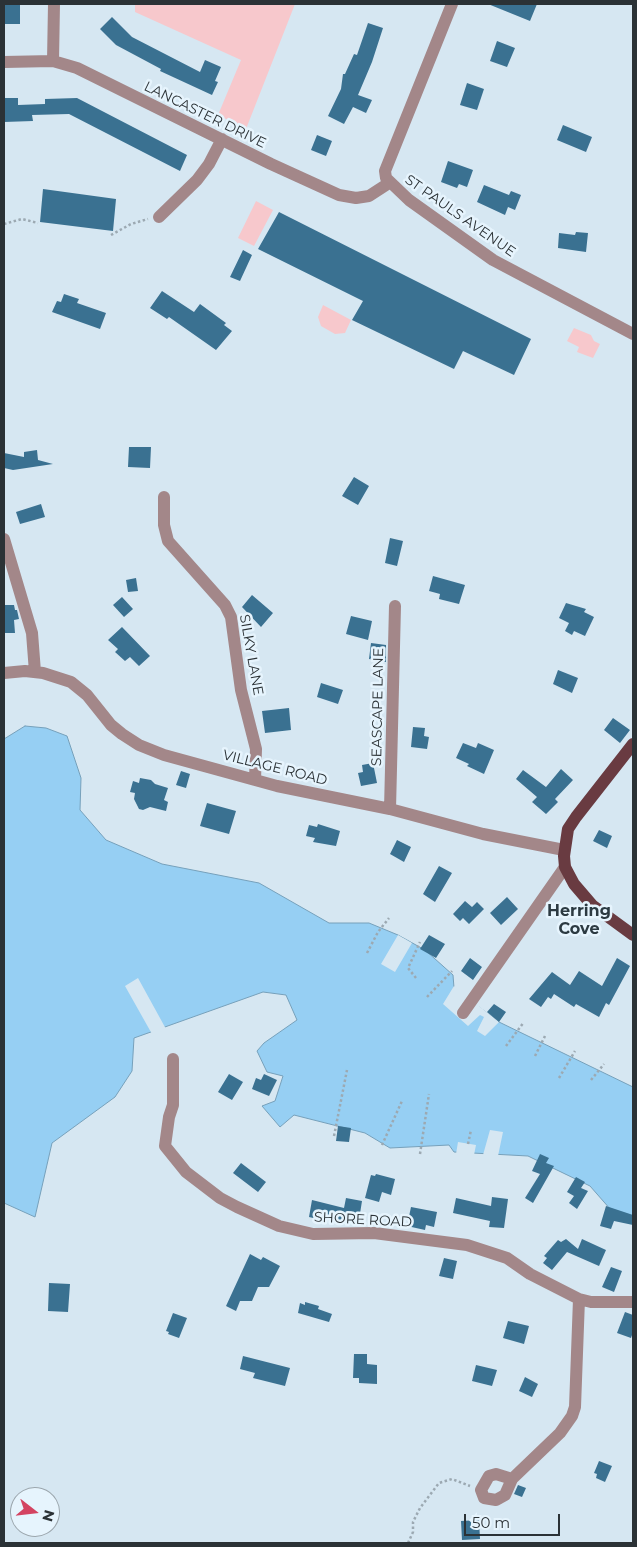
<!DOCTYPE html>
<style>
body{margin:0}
#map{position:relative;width:637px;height:1547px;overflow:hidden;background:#d6e7f2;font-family:Montserrat,sans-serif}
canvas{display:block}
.frame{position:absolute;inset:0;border:5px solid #2b3236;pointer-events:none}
.north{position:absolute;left:10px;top:1487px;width:50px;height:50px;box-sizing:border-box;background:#e6f4fd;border:1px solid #9ba6ad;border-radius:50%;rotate:106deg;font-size:14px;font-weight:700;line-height:20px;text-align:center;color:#2b3236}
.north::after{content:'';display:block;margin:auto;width:18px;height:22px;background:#d34361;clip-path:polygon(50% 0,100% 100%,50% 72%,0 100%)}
.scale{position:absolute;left:464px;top:1514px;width:96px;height:22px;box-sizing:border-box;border:2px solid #2b3236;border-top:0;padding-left:6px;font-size:15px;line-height:18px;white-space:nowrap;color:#2b3236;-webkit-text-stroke:4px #e6f4fd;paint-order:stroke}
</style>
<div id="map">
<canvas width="637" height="1547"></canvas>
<div class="frame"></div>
<div class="north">N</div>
<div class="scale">50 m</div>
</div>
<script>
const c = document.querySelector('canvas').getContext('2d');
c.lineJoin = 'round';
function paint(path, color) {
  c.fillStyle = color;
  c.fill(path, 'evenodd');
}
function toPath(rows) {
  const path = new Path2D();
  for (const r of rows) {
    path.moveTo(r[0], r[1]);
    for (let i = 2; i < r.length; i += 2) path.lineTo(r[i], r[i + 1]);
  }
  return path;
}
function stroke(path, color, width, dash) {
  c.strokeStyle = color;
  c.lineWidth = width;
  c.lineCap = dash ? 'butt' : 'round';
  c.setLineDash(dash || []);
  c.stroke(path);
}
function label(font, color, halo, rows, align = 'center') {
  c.font = font + ' Montserrat,sans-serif';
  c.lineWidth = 5;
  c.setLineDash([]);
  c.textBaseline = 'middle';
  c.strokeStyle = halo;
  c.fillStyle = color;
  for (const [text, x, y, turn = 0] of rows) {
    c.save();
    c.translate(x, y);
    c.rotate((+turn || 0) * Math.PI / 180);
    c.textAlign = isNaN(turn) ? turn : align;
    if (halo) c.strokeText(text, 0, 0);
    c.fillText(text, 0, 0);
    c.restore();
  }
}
paint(toPath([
 [135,4,295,4,246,129,218,115,241,60,135,12],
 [256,201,273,210,254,246,238,238],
 [323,305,351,320,345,333,335,334,321,326,318,317],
 [574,328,591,335,594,341,600,344,593,358,577,352,579,347,567,341]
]), '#f7c8cc');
const water = toPath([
 [25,726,46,728,67,736,81,778,80,810,106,840,162,864,259,883,329,923,369,923,398,935,425,950,453,975,454,988,499,1022,633,1087,633,1216,611,1210,590,1186,528,1156,454,1152,449,1145,390,1148,365,1133,294,1115,280,1127,262,1106,275,1101,283,1076,267,1072,257,1051,264,1043,297,1020,286,995,263,992,134,1038,132,1071,115,1097,52,1143,35,1217,4,1203,4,739,25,726]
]);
paint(water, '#96cff3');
stroke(water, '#76a0ba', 1);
paint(toPath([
 [398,935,412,943,395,972,381,964],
 [138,978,166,1029,152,1034,125,986],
 [454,986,499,1022,485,1036,477,1031,484,1017,480,1015,468,1026,443,1004],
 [490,1130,503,1132,498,1156,483,1155],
 [458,1142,476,1145,474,1155,456,1154]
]), '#d6e7f2');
paint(toPath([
 [4,4,20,4,20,24,4,24],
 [488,4,537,4,530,21],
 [112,17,132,37,200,72,205,60,221,67,215,81,218,82,212,95,160,71,161,69,116,45,100,29],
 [368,23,383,28,372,62,358,95,372,100,366,113,353,107,344,124,328,116,341,89,343,74,345,74,354,54,357,55],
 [497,41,515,48,507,67,490,61],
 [467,83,484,89,477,110,460,105],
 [4,98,18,98,18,105,45,104,45,99,77,98,187,155,180,171,69,114,32,115,33,121,4,122],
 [563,125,592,137,586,152,557,140],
 [317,135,332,141,326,156,311,150],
 [448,161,473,170,467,187,459,184,457,188,441,182],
 [484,185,509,195,511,191,521,195,515,210,508,207,505,215,477,202],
 [43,189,116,199,113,231,40,222],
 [279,212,531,339,514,375,463,351,454,369,352,320,363,301,258,249],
 [576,232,588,233,586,252,558,248,559,233,575,235],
 [243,250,252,255,240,281,230,277],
 [162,291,194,312,200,304,226,323,224,325,232,331,216,350,169,317,167,319,150,308],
 [64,294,79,299,77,303,106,313,100,329,52,312,57,301,61,302],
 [129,447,151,447,150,468,128,467],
 [37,450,38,460,53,464,13,470,4,468,4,453,24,457,24,452],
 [354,477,369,486,358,505,342,496],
 [41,504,45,517,20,524,16,512],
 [390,538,403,541,397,566,385,563],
 [433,576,465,585,459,604,439,599,440,594,429,591],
 [136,578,138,591,128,592,126,580],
 [252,595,273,613,261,627,242,607],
 [122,597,133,609,124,617,113,605],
 [566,603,586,609,584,612,594,617,585,636,574,631,572,635,565,631,569,623,559,618],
 [4,605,14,605,15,610,17,610,19,619,14,620,15,633,4,633],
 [351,616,372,621,368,640,346,634],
 [122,627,150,656,139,666,130,657,125,661,115,652,118,649,108,640],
 [371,643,386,645,386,662,369,659],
 [558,670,578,678,572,693,553,684],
 [321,683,343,690,338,704,317,697],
 [289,708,291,730,265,733,262,711],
 [613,718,630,730,620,743,604,730],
 [413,727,425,728,424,736,429,737,427,749,411,747],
 [463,743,476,748,478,743,494,750,484,774,467,766,469,764,456,758],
 [373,763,377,783,361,786,358,773,363,772,362,765],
 [561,769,573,780,555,799,558,802,546,814,532,802,537,797,516,779,523,770,546,787],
 [181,771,190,774,186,788,176,785],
 [140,778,151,780,155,784,168,788,164,800,168,802,166,811,150,807,143,810,139,809,134,799,135,793,130,792,133,781,139,783],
 [207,803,236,811,229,834,200,826],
 [318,824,340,831,336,846,313,842,315,838,306,836,309,825,317,827],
 [599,830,612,836,607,848,593,841],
 [397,840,411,847,404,862,390,854],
 [439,866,452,873,435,902,423,894],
 [507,897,518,909,501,925,490,913],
 [465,901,472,907,477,902,484,909,469,924,463,918,460,921,453,914],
 [429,935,445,944,436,958,420,949],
 [470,958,482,967,473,980,461,971],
 [617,958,630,966,609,1005,606,1003,599,1017,576,1004,574,1007,554,994,551,999,548,997,541,1007,529,999,552,972,570,985,579,971,602,986],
 [494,1004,506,1012,499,1022,487,1012],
 [229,1074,243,1082,232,1100,218,1092],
 [264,1074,277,1080,269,1096,252,1089,256,1078,261,1080],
 [338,1126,351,1128,349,1142,336,1141],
 [540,1154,549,1158,546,1163,554,1166,533,1203,525,1198,540,1174,532,1171],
 [241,1163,266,1182,258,1192,233,1173],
 [376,1174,395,1179,391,1195,382,1192,379,1202,365,1198,371,1175,375,1176],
 [576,1177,585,1182,581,1188,588,1191,577,1209,569,1203,574,1196,567,1192],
 [492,1197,508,1199,504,1228,489,1227,490,1221,453,1213,456,1198,491,1206],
 [346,1198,362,1201,359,1220,354,1219,354,1223,323,1217,322,1220,309,1217,312,1200,344,1208],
 [606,1206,633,1215,633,1225,614,1221,611,1229,600,1226],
 [411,1207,437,1212,434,1227,426,1225,425,1230,407,1226],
 [566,1239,578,1249,582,1239,606,1250,599,1266,567,1252,552,1270,543,1263,547,1258,544,1256,558,1240,561,1242],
 [250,1254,261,1260,263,1257,280,1266,269,1287,258,1287,252,1301,240,1301,236,1311,226,1306],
 [444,1258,457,1261,453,1279,439,1276],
 [611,1267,622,1271,614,1292,602,1287],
 [49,1283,70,1284,68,1312,48,1311],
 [305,1302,319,1306,318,1309,332,1314,329,1322,298,1313,300,1303,305,1305],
 [625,1312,633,1315,633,1332,631,1338,617,1333],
 [173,1313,187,1318,179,1338,168,1334,169,1332,166,1331],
 [508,1321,529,1326,524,1344,503,1338],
 [354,1354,367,1354,367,1364,377,1365,377,1384,359,1383,359,1378,353,1378],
 [243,1356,290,1368,285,1386,253,1378,255,1373,240,1369],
 [476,1365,497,1370,492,1386,472,1381],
 [525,1377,538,1384,532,1397,519,1391],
 [599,1461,612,1466,605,1482,596,1478,597,1474,594,1473],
 [518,1485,526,1488,522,1497,514,1494],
 [479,1520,480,1539,462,1540,461,1521]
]), '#3a7191');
stroke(toPath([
 [4,224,22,219,38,223],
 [111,235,131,224,148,219],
 [367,953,378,932,389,918],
 [416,978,408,968,420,942],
 [427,997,452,971],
 [506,1046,524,1022],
 [535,1056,545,1036],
 [559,1078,575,1051],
 [591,1080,604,1064],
 [334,1136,347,1070],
 [468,1144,471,1130],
 [382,1145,402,1101],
 [420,1154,429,1094],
 [408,1543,413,1532,413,1522,420,1508,439,1483,452,1479,470,1486]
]), '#9ca9b2', 2.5, [2.5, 2.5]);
stroke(toPath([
 [452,4,385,171,386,178,409,200,493,260,633,334],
 [53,61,54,4],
 [4,62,53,61,77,68,271,164,339,195,356,198,369,196,389,183],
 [159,217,197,180,209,164,222,139],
 [164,497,164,525,168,541,225,605,231,617,241,690,256,749,255,780],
 [4,539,32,633,35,672],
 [4,673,25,671,43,673,71,682,87,695,111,725,122,734,139,745,164,755,277,786,390,809,483,834,564,850],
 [390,809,395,606],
 [463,1013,565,867],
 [173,1059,173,1105,169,1117,165,1146,186,1172,220,1198,237,1207,279,1226,313,1234,374,1233,467,1245,507,1258,530,1274,579,1299,591,1302,633,1302],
 [512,1479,496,1474,489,1476,481,1490,484,1498,496,1500,505,1495,512,1479,560,1433,572,1416,575,1407,579,1299]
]), '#a38789', 12);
stroke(toPath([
 [633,744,576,817,568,829,564,856,565,867,574,884,592,905,633,935]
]), '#693b41', 12);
label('14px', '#2b3236', '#e6f4fd', [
 ["LANCASTER DRIVE",205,115,26],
 ["ST PAULS AVENUE",460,216,35],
 ["SILKY LANE",251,655,80],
 ["SEASCAPE LANE",378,707,-89],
 ["VILLAGE ROAD",275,768,14],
 ["SHORE ROAD",363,1220,3]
]);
label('bold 16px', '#2c3a42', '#e6f4fd', [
 ["Herring",579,911],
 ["Cove",579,929]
]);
</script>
